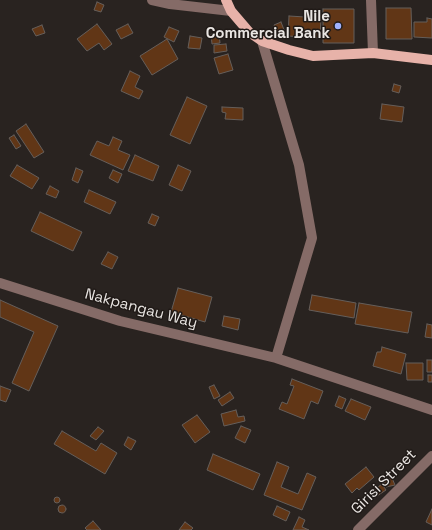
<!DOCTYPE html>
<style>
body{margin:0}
canvas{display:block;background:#292320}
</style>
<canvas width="432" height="530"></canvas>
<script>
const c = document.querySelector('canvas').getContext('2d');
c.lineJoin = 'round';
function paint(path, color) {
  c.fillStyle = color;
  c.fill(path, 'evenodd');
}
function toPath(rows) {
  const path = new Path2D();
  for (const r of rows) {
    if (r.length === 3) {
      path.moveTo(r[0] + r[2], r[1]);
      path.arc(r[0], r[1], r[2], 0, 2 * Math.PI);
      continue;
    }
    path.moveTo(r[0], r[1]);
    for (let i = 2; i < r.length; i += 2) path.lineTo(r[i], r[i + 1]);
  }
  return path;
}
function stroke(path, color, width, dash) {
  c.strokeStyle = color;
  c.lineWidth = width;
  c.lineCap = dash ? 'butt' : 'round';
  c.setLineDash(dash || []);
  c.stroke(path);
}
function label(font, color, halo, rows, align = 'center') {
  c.font = font + ' "Space Grotesk",sans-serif';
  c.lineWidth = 3;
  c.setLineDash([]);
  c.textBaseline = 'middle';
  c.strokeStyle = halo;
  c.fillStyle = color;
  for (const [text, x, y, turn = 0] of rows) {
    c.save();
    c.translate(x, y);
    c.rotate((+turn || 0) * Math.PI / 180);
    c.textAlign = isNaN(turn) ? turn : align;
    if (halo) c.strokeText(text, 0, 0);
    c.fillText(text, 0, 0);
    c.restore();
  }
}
const building = toPath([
 [97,2,104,5,101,12,94,10,97,2],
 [386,8,411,8,412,39,386,39,386,8],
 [323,9,354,9,354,43,323,43,323,9],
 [289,16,321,18,320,38,288,36,289,16],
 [427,18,432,19,432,38,414,37,414,22,427,22,427,18],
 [281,22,286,35,280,38,274,25,281,22],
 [97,24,112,44,104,50,99,43,87,51,77,39,97,24],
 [128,24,133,33,121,39,116,30,128,24],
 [42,25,45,33,36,36,32,29,42,25],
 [169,27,179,31,174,42,164,37,169,27],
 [219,33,220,43,212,44,211,34,219,33],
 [190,36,202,38,200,49,188,48,190,36],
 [167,39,178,59,152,75,140,56,167,39],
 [226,44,227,51,214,53,214,45,226,44],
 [228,54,233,70,219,74,214,58,228,54],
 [130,71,140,76,135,87,143,91,139,99,121,91,130,71],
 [394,84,401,86,399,93,392,91,394,84],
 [187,97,207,106,190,144,170,135,187,97],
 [382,104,404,107,402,122,380,119,382,104],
 [222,107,243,108,243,120,225,119,226,113,222,112,222,107],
 [26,124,44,152,34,158,16,131,26,124],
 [14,135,21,146,16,149,9,138,14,135],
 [113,137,122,141,118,150,130,155,123,170,90,155,97,141,109,146,113,137],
 [135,155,159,166,153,181,128,171,135,155],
 [17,165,39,178,32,189,10,176,17,165],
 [178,165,191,171,182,191,169,185,178,165],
 [76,168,83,171,78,183,72,180,76,168],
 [113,170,122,174,118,183,109,178,113,170],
 [50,186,59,191,56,198,46,194,50,186],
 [89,190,116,202,110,214,84,202,89,190],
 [40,212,82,232,73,251,31,231,40,212],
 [152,214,159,217,155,226,148,223,152,214],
 [108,252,118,257,112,269,101,264,108,252],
 [178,288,212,297,205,322,171,312,178,288],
 [312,295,356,303,354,318,309,310,312,295],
 [0,300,58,326,29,391,12,383,34,332,0,317,0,300],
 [359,303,412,312,408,333,355,324,359,303],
 [224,316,240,319,238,330,222,326,224,316],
 [427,324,432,325,432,338,425,337,427,324],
 [382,347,406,354,401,374,373,366,377,352,381,352,382,347],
 [427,360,432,360,432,372,427,372,427,360],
 [406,363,423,363,423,380,407,380,406,363],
 [428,375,432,375,432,382,428,382,428,375],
 [292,379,323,391,318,404,311,401,304,419,279,409,282,402,287,404,294,386,290,385,292,379],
 [214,385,220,396,214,399,209,387,214,385],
 [0,386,11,390,6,402,0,400,0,386],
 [230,392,234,398,222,406,218,400,230,392],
 [339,396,346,399,342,409,335,406,339,396],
 [351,399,371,407,365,420,345,411,351,399],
 [236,410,238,417,244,416,245,421,224,426,221,414,236,410],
 [197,415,210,432,195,443,182,425,197,415],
 [241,426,251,430,245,443,235,438,241,426],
 [98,427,104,431,96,440,90,436,98,427],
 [62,431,96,451,101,443,117,453,105,474,54,444,62,431],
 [128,437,136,441,131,450,124,445,128,437],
 [213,454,260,474,253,490,207,470,213,454],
 [277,462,289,467,281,487,298,494,307,473,316,477,302,510,264,495,277,462],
 [366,467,374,477,359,490,357,488,352,493,345,484,366,467],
 [392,478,395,485,386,487,384,481,392,478],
 [382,484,386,490,374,498,370,493,382,484],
 [57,500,3],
 [62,509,4],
 [277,506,290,512,286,521,273,515,277,506],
 [432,509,432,525,426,522,432,509],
 [299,517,305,520,302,527,309,530,293,530,299,517],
 [93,521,101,530,87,530,85,528,93,521],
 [185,522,193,528,191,530,179,530,185,522]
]);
paint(building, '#613616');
stroke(building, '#655e5a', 1);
stroke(toPath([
 [152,0,170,4,231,11],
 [371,0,373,53],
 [262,41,299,165,312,238,276,358],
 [0,283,120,321,276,358,432,410],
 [358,530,432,456]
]), '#856b67', 10);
stroke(toPath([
 [226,0,231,11,249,32,262,41,289,50,313,56,373,53,432,60]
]), '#e7b2a9', 10);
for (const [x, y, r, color] of [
 [338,26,4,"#a1b2fd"]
]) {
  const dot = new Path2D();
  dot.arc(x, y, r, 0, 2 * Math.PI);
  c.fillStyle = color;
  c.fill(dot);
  stroke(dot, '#201a17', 1.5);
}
label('bold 15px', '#e9e5e2', '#201a17', [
 ["Nile",330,17],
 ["Commercial Bank",330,34]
], 'right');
label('15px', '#e9e5e2', '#201a17', [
 ["Nakpangau Way",141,309,15],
 ["Girisi Street",384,482,-45]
]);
</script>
